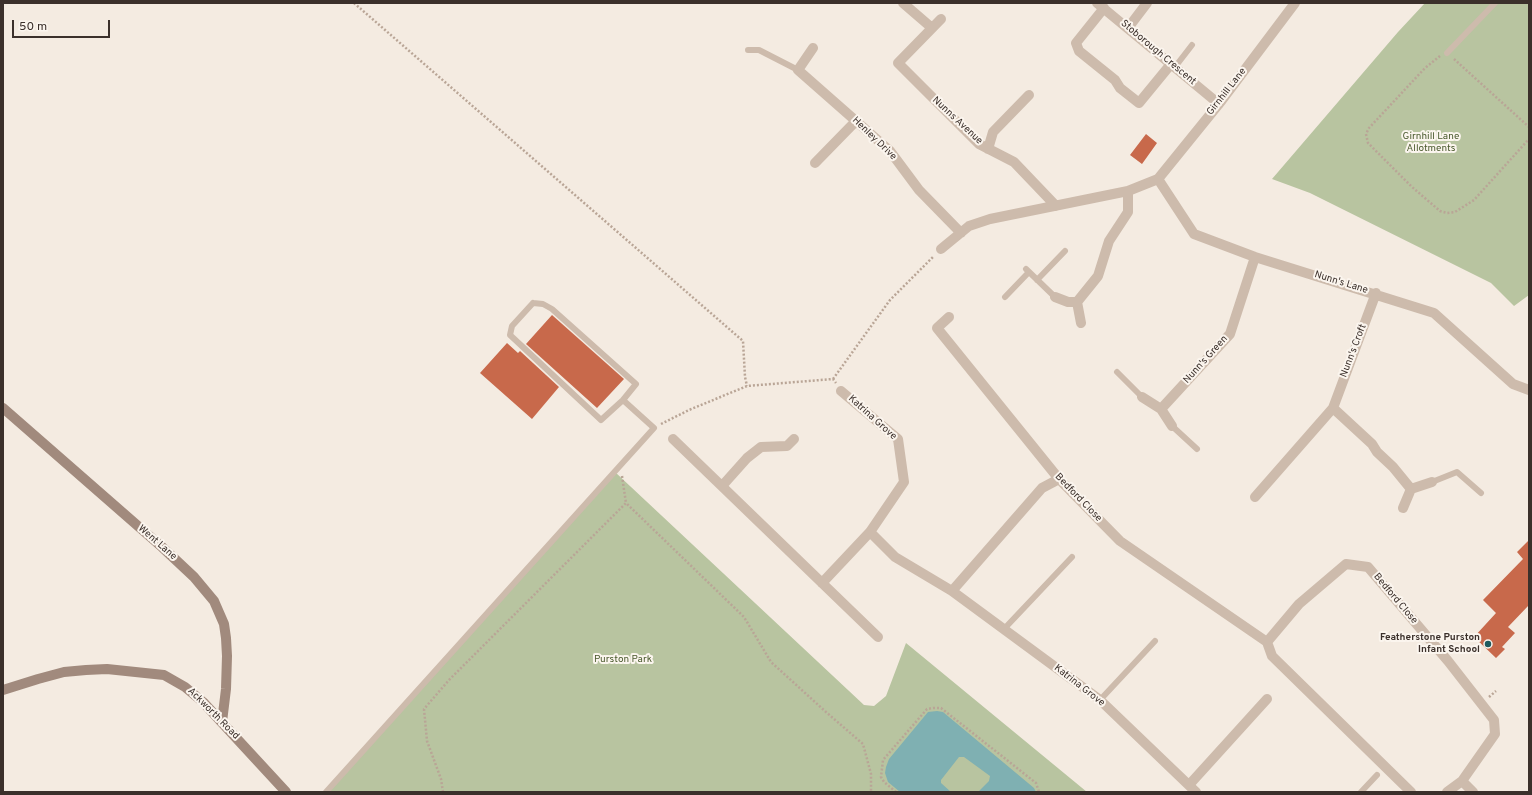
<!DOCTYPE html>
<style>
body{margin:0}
#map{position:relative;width:1532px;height:795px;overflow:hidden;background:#f4ebe1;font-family:Overpass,sans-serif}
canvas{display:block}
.frame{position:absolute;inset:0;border:4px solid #3b302b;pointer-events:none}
.scale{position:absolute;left:12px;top:20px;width:98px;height:18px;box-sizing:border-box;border:2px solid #3b302b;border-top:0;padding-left:5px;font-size:12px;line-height:14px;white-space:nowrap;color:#3b302b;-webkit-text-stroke:3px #fbf5ee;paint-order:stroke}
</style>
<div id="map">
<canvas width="1532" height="795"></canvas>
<div class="frame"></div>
<div class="scale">50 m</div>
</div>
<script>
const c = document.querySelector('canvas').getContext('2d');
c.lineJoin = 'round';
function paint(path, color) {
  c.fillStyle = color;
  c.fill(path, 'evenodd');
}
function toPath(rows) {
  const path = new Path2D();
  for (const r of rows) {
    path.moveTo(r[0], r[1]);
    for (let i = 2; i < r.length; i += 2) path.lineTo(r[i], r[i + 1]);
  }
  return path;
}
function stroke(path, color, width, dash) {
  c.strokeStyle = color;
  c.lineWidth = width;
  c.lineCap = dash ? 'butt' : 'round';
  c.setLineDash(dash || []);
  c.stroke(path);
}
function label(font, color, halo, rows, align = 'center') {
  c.font = font + ' Overpass,sans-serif';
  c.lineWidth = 4;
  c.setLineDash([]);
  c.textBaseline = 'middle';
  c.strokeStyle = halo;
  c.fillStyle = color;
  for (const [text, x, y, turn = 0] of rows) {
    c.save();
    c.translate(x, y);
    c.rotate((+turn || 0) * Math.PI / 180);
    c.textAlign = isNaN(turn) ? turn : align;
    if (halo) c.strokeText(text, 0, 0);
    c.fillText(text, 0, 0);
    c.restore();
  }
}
paint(toPath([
 [1425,3,1529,3,1529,295,1514,306,1491,283,1310,193,1272,179,1398,32],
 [615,472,864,705,874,706,886,696,906,643,1087,792,326,792]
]), '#b8c4a0');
paint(toPath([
 [937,711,943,712,1034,788,1036,792,978,792,989,781,990,776,964,757,959,757,941,780,941,783,951,792,900,792,888,782,885,773,886,767,889,759,928,712]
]), '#7fb0b2');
paint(toPath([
 [1146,134,1157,143,1142,164,1130,155],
 [552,315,624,379,597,408,526,344],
 [507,343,518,353,520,351,559,387,532,419,480,373],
 [1529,540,1529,605,1508,627,1515,633,1502,647,1505,649,1496,658,1474,637,1496,613,1483,600,1523,559,1517,552]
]), '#c8694b');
stroke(toPath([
 [354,3,743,341,745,377,747,386],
 [1440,56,1425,68,1369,128,1366,134,1368,143,1412,187,1440,211,1447,213,1455,212,1474,200,1529,139],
 [1454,59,1529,127],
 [833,379,890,300,933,257],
 [661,424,689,410,747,386,833,379,836,383],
 [622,476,626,503],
 [1489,697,1496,691],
 [443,792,441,779,427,741,424,709,449,680,626,503,744,617,771,662,826,712,863,744,871,774,871,792],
 [896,792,884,782,881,777,883,760,927,709,933,708,941,708,1036,783,1039,792]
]), '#b9a596', 2.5, [2, 2]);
stroke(toPath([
 [748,50,759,50,798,70],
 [1447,53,1495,3],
 [1175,67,1192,45],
 [1026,269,1055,297],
 [1037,280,1065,251],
 [1005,297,1029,272],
 [533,303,543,304,552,309,636,384,623,400,601,420,510,335,512,326,533,303],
 [1117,372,1142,397],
 [1172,426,1197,449],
 [1432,482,1457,472,1481,493],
 [1004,629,1072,557],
 [1100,700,1155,641],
 [326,792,654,428,623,400],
 [1361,792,1377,775]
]), '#cdbbac', 6);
stroke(toPath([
 [903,3,932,28],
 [1097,3,1219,104],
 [1104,8,1076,43,1079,51,1115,80,1120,88,1139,103,1171,64],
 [941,19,898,63,979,144,1014,162,1056,206],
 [1128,28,1147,3],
 [813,48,798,70,890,151,919,190,961,233],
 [988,149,993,132,1029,95],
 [815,163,856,121],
 [1158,179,1194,234,1255,257,1434,313,1513,384,1529,390],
 [1158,179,1222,100,1295,3],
 [941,249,969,226,990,219,1128,191,1158,179],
 [1055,297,1068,302,1077,302,1081,323],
 [1077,302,1098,276,1109,241,1128,212,1128,191],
 [949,317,937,328,1059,479,1120,541,1267,642],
 [1142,397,1161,409,1172,426],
 [1333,408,1372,444,1377,452,1393,467,1411,489],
 [1161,409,1230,334,1255,257],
 [673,439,878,637],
 [722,486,747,458,761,447,787,446,794,439],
 [1255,497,1333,408,1376,293],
 [1403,508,1411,489,1432,482],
 [870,532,895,557,952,591,1100,700,1196,792],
 [822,583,870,532,904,482,898,439,841,391],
 [952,591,1042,488,1059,479],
 [1462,781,1473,792],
 [1189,785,1267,699],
 [1411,792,1272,656,1267,642,1299,604,1346,564,1368,567,1448,661,1494,720,1495,734,1462,781,1447,792]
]), '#cdbbac', 10);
stroke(toPath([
 [3,408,162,547,194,577,214,601,224,624,226,638,227,656,226,689,222,722],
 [3,690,38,679,64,672,86,670,107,669,164,675,185,687,203,702,286,792]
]), '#a18a7d', 10);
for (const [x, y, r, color] of [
 [1488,644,4,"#1f5a5e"]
]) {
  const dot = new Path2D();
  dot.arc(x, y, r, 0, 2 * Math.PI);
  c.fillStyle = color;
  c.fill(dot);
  stroke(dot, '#fbf5ee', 1.5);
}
label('10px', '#3b302b', '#fbf5ee', [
 ["Stoborough Crescent",1158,53,40],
 ["Girnhill Lane",1227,92,-52],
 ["Nunns Avenue",957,121,43],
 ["Henley Drive",874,139,44],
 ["Nunn's Lane",1341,283,17],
 ["Nunn's Croft",1354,351,-69],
 ["Nunn's Green",1206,360,-48],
 ["Katrina Grove",872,418,42],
 ["Bedford Close",1078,498,46],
 ["Went Lane",157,543,41],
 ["Bedford Close",1395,599,50],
 ["Katrina Grove",1079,686,38],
 ["Ackworth Road",213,714,45]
]);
label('10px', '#4a5a2e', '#fbf5ee', [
 ["Girnhill Lane",1431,137],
 ["Allotments",1431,149],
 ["Purston Park",623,660]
]);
label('bold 10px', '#3b302b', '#fbf5ee', [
 ["Featherstone Purston",1480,638],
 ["Infant School",1480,650]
], 'right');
</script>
